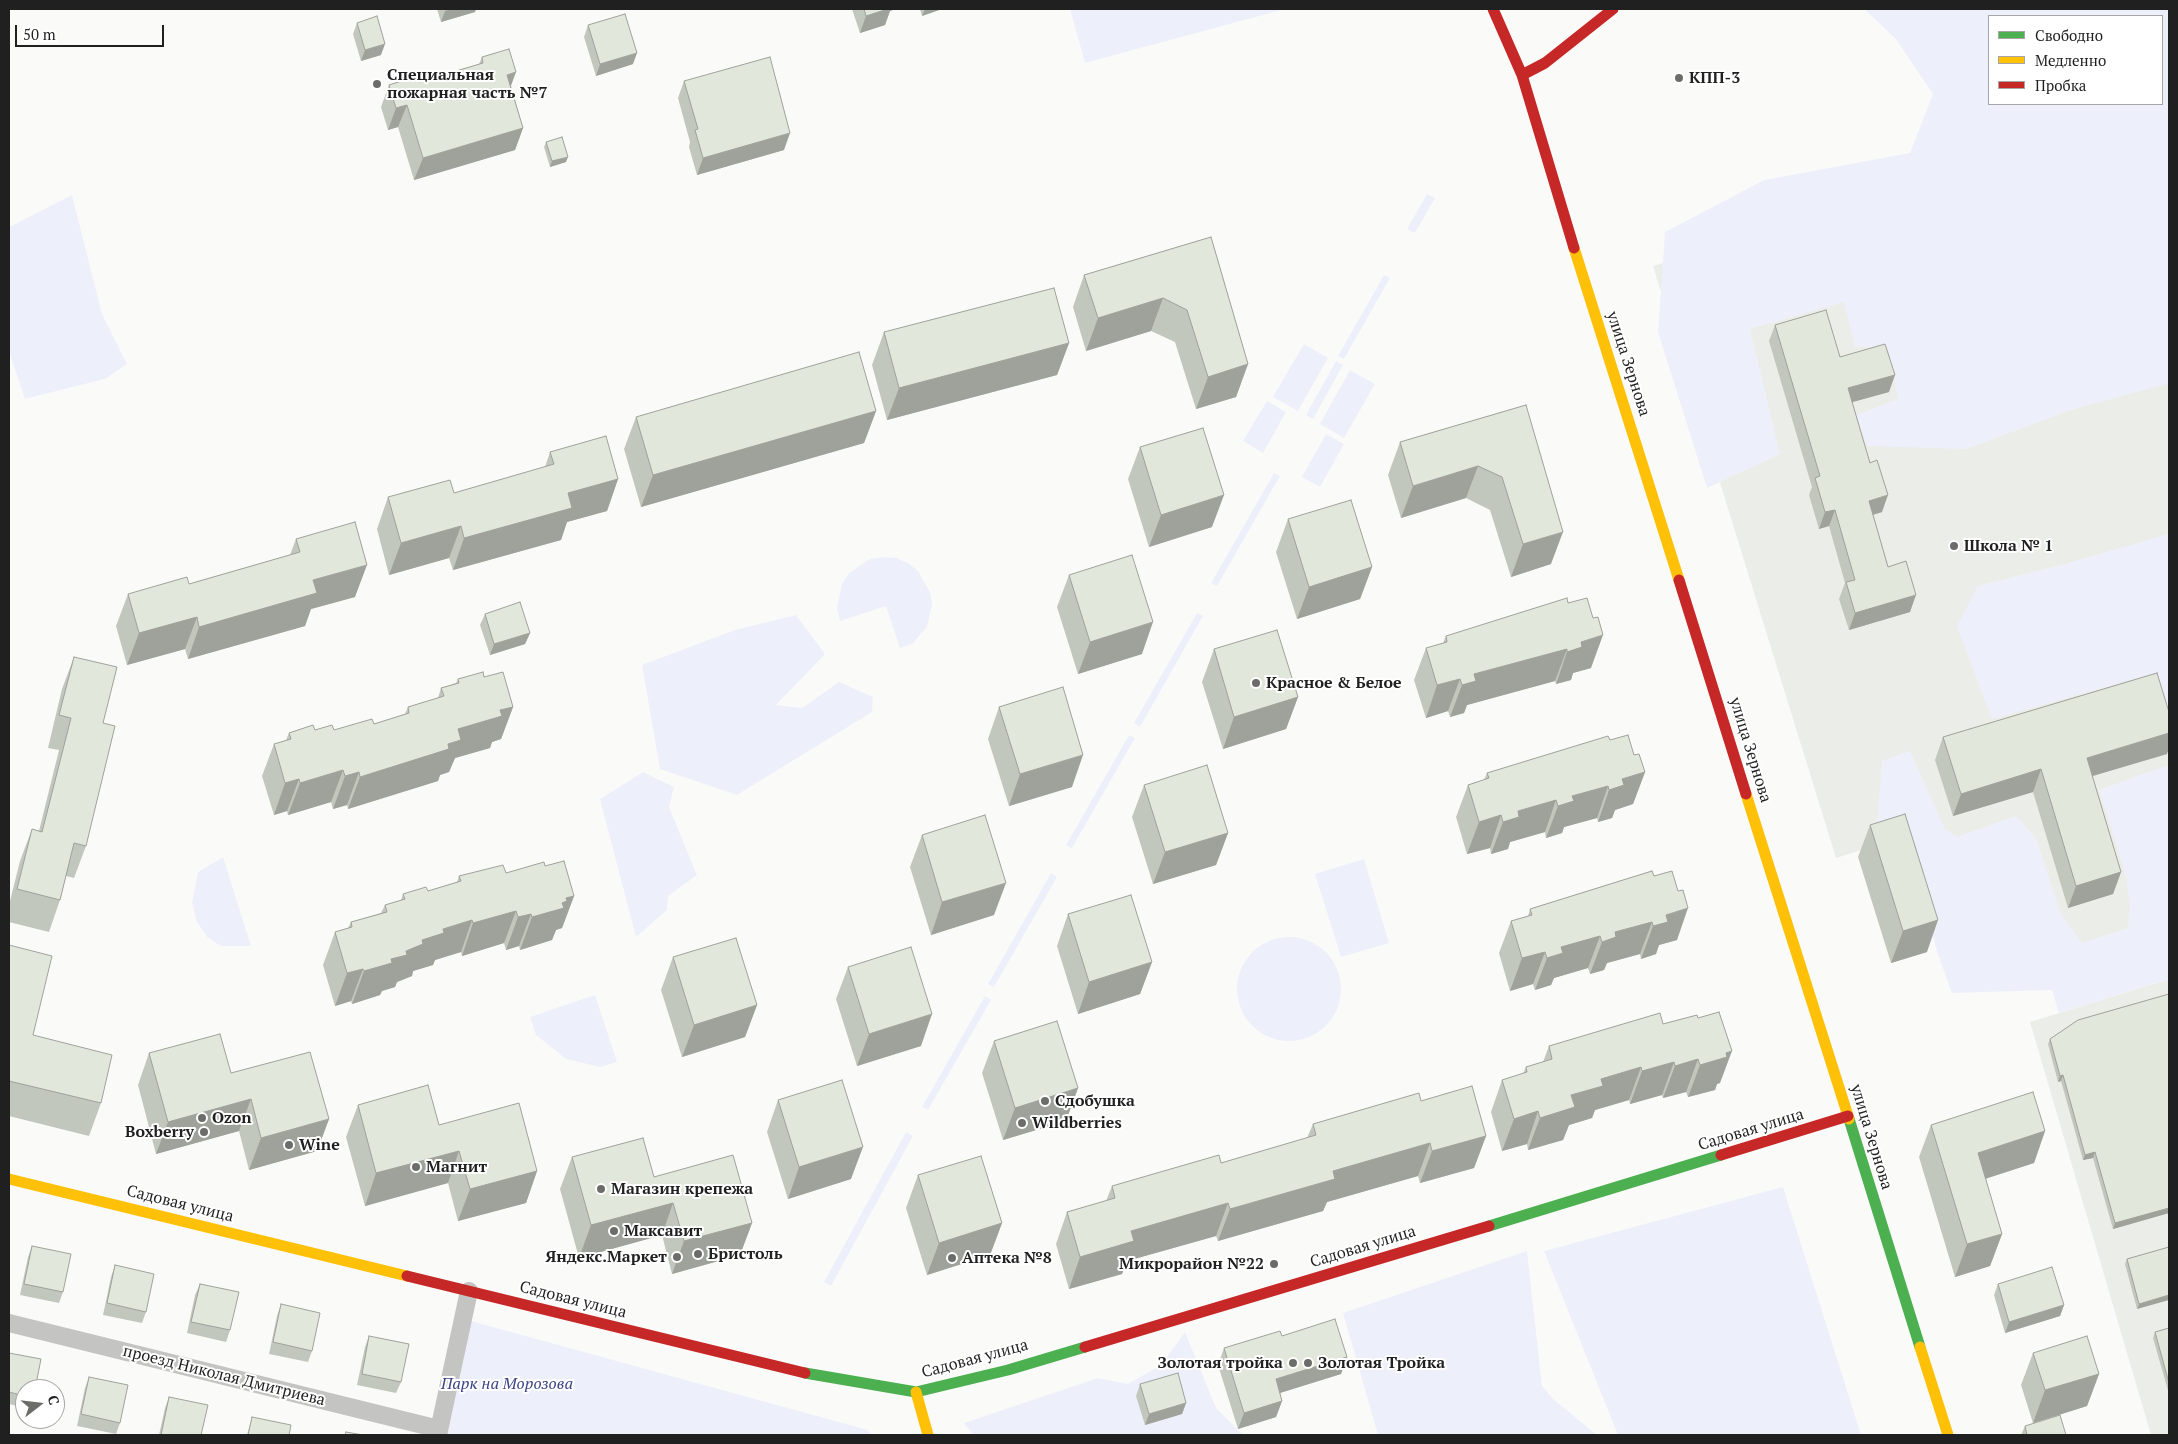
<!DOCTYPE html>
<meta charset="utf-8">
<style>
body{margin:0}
#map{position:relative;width:2178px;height:1444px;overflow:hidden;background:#fafbf9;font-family:"PT Serif",serif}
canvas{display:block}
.frame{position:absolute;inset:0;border:10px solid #1f201f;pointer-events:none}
.legend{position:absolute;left:1988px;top:15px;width:175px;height:90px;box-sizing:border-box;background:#fff;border:1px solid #a5a6a5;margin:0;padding:6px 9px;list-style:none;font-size:15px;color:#1f201f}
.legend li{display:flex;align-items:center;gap:10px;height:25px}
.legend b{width:25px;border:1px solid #a5a6a5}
.north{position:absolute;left:15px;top:1379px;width:50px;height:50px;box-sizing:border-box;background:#fff;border:1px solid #a5a6a5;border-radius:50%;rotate:74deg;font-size:14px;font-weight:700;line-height:20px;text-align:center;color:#1f201f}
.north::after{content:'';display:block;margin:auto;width:18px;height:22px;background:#6c6d6b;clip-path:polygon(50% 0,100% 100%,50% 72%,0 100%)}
.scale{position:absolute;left:15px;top:25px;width:149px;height:22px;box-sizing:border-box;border:2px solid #1f201f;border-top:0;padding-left:6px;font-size:15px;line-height:18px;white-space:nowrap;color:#1f201f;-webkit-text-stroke:4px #fff;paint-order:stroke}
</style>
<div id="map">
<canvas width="2178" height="1444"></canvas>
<div class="frame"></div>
<ul class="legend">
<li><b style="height:6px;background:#4caf50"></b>Свободно</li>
<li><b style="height:6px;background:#ffc107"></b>Медленно</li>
<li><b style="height:6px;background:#c62828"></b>Пробка</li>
</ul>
<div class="north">С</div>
<div class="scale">50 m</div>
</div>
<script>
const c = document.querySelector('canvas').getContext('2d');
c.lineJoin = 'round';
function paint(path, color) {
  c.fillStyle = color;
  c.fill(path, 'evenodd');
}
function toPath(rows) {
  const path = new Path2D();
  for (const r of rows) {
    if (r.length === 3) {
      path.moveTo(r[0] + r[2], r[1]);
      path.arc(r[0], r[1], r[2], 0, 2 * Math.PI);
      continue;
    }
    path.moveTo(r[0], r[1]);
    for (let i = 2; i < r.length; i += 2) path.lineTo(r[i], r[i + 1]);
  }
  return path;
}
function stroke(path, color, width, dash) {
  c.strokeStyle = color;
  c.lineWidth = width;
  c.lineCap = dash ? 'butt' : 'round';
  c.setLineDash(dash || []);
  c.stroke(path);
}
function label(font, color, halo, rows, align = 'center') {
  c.font = font + ' "PT Serif",serif';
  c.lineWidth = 4;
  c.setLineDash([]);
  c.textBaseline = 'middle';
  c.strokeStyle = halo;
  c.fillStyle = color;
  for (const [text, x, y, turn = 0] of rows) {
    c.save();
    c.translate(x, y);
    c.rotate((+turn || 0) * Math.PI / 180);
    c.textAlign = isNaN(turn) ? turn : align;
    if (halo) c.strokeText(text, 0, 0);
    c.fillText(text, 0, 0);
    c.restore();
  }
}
paint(toPath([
 [2169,114,2169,923,1987,979,1935,827,1836,858,1653,266],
 [2169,979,2169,1435,2151,1435,2030,1022]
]), '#ebeee8');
paint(toPath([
 [1070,9,1285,9,1085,63],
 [1864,9,2169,9,2169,383,2071,410,1966,449,1868,446,1855,416,1898,399,1888,347,1855,347,1844,302,1750,329,1780,454,1707,488,1658,332,1665,232,1764,180,1910,153,1933,94,1895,38],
 [1989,16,2162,16,2162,104,1989,104],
 [1427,194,1435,198,1415,233,1407,229],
 [72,195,102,314,127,364,105,379,25,399,9,351,9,227],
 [1384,275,1390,278,1344,359,1338,356],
 [1304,344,1328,358,1298,411,1273,397],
 [1336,361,1343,365,1313,419,1306,415],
 [1350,370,1375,384,1344,438,1320,424],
 [1267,401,1286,412,1263,453,1243,441],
 [1326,434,1344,444,1320,487,1302,477],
 [1274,473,1280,476,1217,586,1211,583],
 [2169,534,2169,712,2146,676,1992,719,1957,626,1978,586,2065,564],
 [883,557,896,558,908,563,918,571,930,592,932,605,927,627,912,644,900,648,886,606,840,621,837,608,842,584,849,573,870,559],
 [1197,613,1203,616,1140,727,1134,723],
 [796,615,825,654,776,705,802,708,839,682,873,697,872,712,737,795,660,769,642,665,735,630],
 [1129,735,1135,738,1072,848,1066,845],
 [1910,751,1945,829,1957,837,2016,816,2036,838,2060,912,2082,943,2128,928,2130,906,2126,876,2099,790,2169,765,2169,979,2059,1013,2052,990,1952,993,1937,952,1923,896,1877,828,1882,761],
 [643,772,674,787,669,807,697,875,668,896,667,910,636,937,600,799],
 [223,857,251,946,221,946,207,937,197,922,192,902,198,872],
 [1364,859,1389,943,1341,957,1315,874],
 [1051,873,1057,877,994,987,988,984],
 [1289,989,52],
 [595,995,617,1062,600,1067,566,1059,536,1035,530,1017],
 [985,996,991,1000,928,1110,922,1107],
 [906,1132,913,1136,831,1286,824,1282],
 [1783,1187,1861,1435,1618,1435,1544,1251],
 [1527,1251,1542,1386,1553,1399,1597,1435,1378,1435,1343,1313],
 [471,1321,868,1430,870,1435,434,1435],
 [1185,1332,1216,1408,1243,1435,973,1435,964,1423,1098,1378,1128,1384,1161,1365]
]), '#edf0fa');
stroke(toPath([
 [9,1323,439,1429],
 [438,1435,469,1291]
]), '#c4c4c3', 18);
stroke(toPath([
 [1849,1119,1920,1347],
 [1489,1226,1721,1155],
 [805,1373,916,1392,1008,1370,1085,1347]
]), '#4caf50', 11);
stroke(toPath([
 [1574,248,1679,580],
 [1746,794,1849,1119],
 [9,1179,407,1276],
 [1920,1347,1948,1435],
 [916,1392,928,1435]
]), '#ffc107', 11);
stroke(toPath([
 [1493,9,1522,75,1574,248],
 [1522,75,1545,63,1613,9],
 [1679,580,1746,794],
 [1721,1155,1848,1116],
 [407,1276,805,1373],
 [1085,1347,1489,1226]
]), '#c62828', 11);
paint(toPath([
 [437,9,476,9,475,12,441,22],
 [852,9,896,9,890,11,885,25,860,33],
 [920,9,942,9,922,16],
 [357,23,381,55,361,61,353,34],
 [588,25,633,64,596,76,584,37],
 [482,57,511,86,523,128,515,150,414,180,398,127,388,130,381,107,389,85,419,82,479,64],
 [684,81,784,150,697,175,689,147,690,142,678,98],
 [546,142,566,162,550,167,544,147],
 [1211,237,1248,364,1236,397,1196,409,1175,342,1151,331,1086,351,1073,307,1084,275],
 [1775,325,1840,357,1889,392,1852,402,1882,512,1873,515,1888,567,1910,612,1849,630,1839,599,1845,583,1829,526,1819,529,1809,495,1812,487,1769,341],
 [884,332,1069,343,1057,375,887,420,872,365],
 [1526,405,1551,564,1511,577,1490,510,1466,498,1401,518,1388,475,1400,442],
 [876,411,864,443,641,507,624,449,636,417],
 [1140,447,1212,527,1149,547,1128,479],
 [550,452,618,479,607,511,567,522,561,540,453,570,449,558,389,575,377,529,388,497,454,493,545,467],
 [1288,519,1372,567,1360,599,1297,619,1276,552],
 [296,539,355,597,311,609,305,626,188,659,185,649,127,665,116,626,128,594,189,584,290,555],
 [1069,575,1142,654,1078,674,1057,607],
 [1568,603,1591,668,1573,673,1571,680,1556,684,1555,681,1467,705,1464,713,1450,717,1448,711,1426,718,1414,680,1426,648,1443,643,1446,636],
 [485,614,530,633,525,644,490,655,480,625],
 [1214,649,1298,697,1286,729,1223,749,1202,682],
 [74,657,103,723,86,846,74,878,66,876,60,900,49,932,9,922,9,905,20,861,32,829,39,831,59,750,48,748,62,689],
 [484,677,513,707,501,739,492,742,490,748,455,758,449,772,440,775,438,781,348,809,347,805,333,809,331,802,288,815,287,811,274,815,262,776,274,744,286,740,289,733,315,730,334,730,374,724,405,714,408,707,438,698,441,688,456,683,458,679],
 [999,707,1072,787,1009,806,988,739],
 [1943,737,2167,754,2092,776,2121,872,2113,894,2068,908,2033,792,1953,816,1935,760],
 [1610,740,1634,755,1645,772,1633,804,1615,810,1612,818,1598,822,1597,818,1564,827,1562,833,1546,838,1545,832,1510,842,1508,849,1491,854,1490,848,1467,854,1456,817,1468,785,1484,780,1487,773],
 [1144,785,1228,833,1216,865,1153,884,1132,817],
 [1870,825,1927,952,1891,963,1858,857],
 [922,835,994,915,931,935,910,867],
 [545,866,574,896,562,928,556,930,552,940,520,950,519,946,506,950,504,943,462,956,461,952,435,960,433,965,413,971,412,976,397,982,395,987,382,991,380,995,352,1004,351,1001,335,1006,323,965,335,932,348,928,351,922,381,913,385,905,401,900,403,894,428,891,457,882,459,876,506,873],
 [1652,871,1677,940,1659,945,1656,954,1641,959,1640,954,1607,963,1604,970,1590,974,1588,968,1554,978,1551,985,1535,990,1533,984,1510,991,1499,953,1511,921,1528,916,1530,909],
 [1068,914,1152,962,1140,994,1078,1014,1057,946],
 [9,945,33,1035,101,1103,89,1136,9,1116],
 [673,957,757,1005,745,1037,682,1057,661,990],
 [848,967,921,1046,857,1066,836,999],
 [2169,994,2169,1213,2113,1229,2093,1158,2083,1160,2061,1081,2058,1082,2048,1044,2050,1039],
 [1697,1015,1720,1083,1717,1084,1715,1090,1688,1097,1686,1092,1663,1098,1662,1095,1630,1104,1629,1100,1595,1110,1592,1118,1569,1125,1563,1140,1528,1150,1527,1144,1502,1151,1491,1112,1502,1080,1523,1074,1526,1067,1543,1062,1549,1046,1663,1024],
 [994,1041,1078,1088,1066,1121,1003,1140,982,1073],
 [149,1053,231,1073,329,1119,317,1151,249,1170,239,1131,156,1154,138,1085],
 [778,1100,851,1179,788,1199,767,1132],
 [1421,1101,1486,1136,1474,1168,1420,1183,1418,1176,1327,1202,1323,1211,1218,1241,1216,1236,1127,1261,1122,1274,1069,1289,1056,1244,1067,1212,1106,1201,1112,1186,1221,1163,1307,1138,1313,1124],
 [358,1105,439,1125,537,1171,526,1203,458,1221,448,1183,365,1206,346,1137],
 [1931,1125,2045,1131,2034,1163,1985,1179,2002,1234,1990,1266,1955,1277,1919,1157],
 [572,1157,654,1177,752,1223,740,1255,672,1274,662,1235,579,1258,560,1189],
 [918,1175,1002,1223,990,1255,927,1275,906,1208],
 [32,1246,63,1292,59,1303,20,1295,28,1257],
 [2169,1247,2137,1309,2125,1264,2127,1259],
 [115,1265,146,1312,142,1323,103,1315,111,1277],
 [200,1284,230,1330,226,1342,187,1333,195,1295],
 [1998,1284,2064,1305,2060,1316,2005,1333,1994,1295],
 [281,1304,312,1351,308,1362,269,1354,277,1316],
 [2169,1328,2169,1394,2153,1338,2155,1332],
 [369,1336,401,1382,396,1393,357,1385,365,1347],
 [1282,1336,1347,1357,1341,1374,1280,1393,1282,1401,1276,1417,1238,1429,1218,1365,1224,1348],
 [9,1353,25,1389,25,1408,9,1404],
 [2033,1353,2099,1374,2087,1406,2033,1423,2021,1385],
 [89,1377,120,1423,116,1434,77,1426,85,1388],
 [1140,1384,1186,1403,1182,1414,1145,1425,1136,1396],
 [169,1397,201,1435,159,1435,165,1408],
 [252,1417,289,1435,247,1435],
 [2025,1426,2066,1435,2021,1435]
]), '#c2c7bd');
paint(toPath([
 [452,9,476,9,475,12,441,22,445,11],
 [883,9,896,9,890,11,885,25,860,33,866,16],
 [925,9,942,9,922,16],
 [385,44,381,55,361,61,365,50],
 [637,53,633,64,596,76,600,64],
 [516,72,508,94,507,75],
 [407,105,398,127,388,130,396,108],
 [523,128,515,150,414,180,423,158],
 [790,133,784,150,697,175,703,158],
 [568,157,566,162,550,167,552,161],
 [1163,298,1151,331,1086,351,1098,318],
 [1069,343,1057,375,887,420,899,388],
 [1248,364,1236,397,1196,409,1208,377],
 [1895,375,1889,392,1842,405,1848,388],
 [876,411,864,443,641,507,653,475],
 [1478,466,1466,498,1401,518,1413,486],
 [618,479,607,511,567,522,561,540,453,570,464,538,568,493],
 [1224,495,1212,527,1149,547,1161,515],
 [1888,495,1882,512,1862,518,1869,501],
 [1835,510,1829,526,1819,529,1825,512],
 [461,526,449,558,389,575,401,543],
 [1563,532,1551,564,1511,577,1523,544],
 [367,565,355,597,311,609,305,626,188,659,199,627,313,580],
 [1372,567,1360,599,1297,619,1309,587],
 [1916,595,1910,612,1849,630,1855,613],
 [197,617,185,649,127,665,139,633],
 [1153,622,1142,654,1078,674,1090,642],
 [530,633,525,644,490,655,494,644],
 [1603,635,1591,668,1573,673,1571,680,1556,684,1567,652,1581,642],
 [1567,649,1555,681,1467,705,1464,713,1450,717,1462,685,1474,674],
 [1460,679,1448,711,1426,718,1437,685],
 [1298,697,1286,729,1223,749,1234,717],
 [513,707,501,739,492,742,490,748,455,758,449,772,440,775,438,781,348,809,360,777,448,744,458,729,500,710],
 [2169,733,2169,748,2167,754,2079,780,2087,758],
 [1083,755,1072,787,1009,806,1020,774],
 [2041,769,2033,792,1953,816,1961,794],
 [343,770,331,802,288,815,300,783],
 [359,772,347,805,333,809,345,776],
 [1645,772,1633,804,1615,810,1612,818,1598,822,1609,790,1622,779],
 [299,779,287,811,274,815,285,783],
 [1608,786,1597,818,1564,827,1562,833,1546,838,1558,806,1572,796],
 [1556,800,1545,832,1510,842,1508,849,1491,854,1503,822,1518,811],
 [1501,815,1490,848,1467,854,1479,822],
 [1228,833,1216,865,1153,884,1165,852],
 [2121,872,2113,894,2068,908,2076,886],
 [1006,883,994,915,931,935,942,902],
 [574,896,562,928,556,930,552,940,520,950,532,917,562,903,566,898],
 [1688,908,1677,940,1659,945,1656,954,1641,959,1653,926,1666,915],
 [516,911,504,943,462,956,473,923],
 [531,914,519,946,506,950,518,917],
 [472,920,461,952,435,960,433,965,413,971,412,976,397,982,395,987,382,991,380,995,352,1004,364,971,406,951,422,940,443,929],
 [1938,920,1927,952,1891,963,1903,931],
 [1652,922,1640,954,1607,963,1604,970,1590,974,1602,942,1615,932],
 [1600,936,1588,968,1554,978,1551,985,1535,990,1547,958,1561,947],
 [1545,952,1533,984,1510,991,1522,958],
 [1152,962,1140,994,1078,1014,1089,982],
 [363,969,351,1001,335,1006,347,973],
 [757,1005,745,1037,682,1057,694,1025],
 [932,1014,921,1046,857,1066,869,1034],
 [1732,1051,1720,1083,1717,1084,1715,1090,1688,1097,1700,1065,1726,1053],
 [1698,1059,1686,1092,1663,1098,1675,1066],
 [1674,1062,1662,1095,1630,1104,1642,1071],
 [1641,1067,1629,1100,1595,1110,1592,1118,1569,1125,1563,1140,1528,1150,1540,1118,1571,1095,1601,1079],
 [2063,1075,2061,1081,2058,1082,2060,1076],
 [1078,1088,1066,1121,1003,1140,1015,1108],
 [251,1099,239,1131,156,1154,168,1122],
 [1538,1111,1527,1144,1502,1151,1514,1119],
 [329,1119,317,1151,249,1170,261,1138],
 [2045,1131,2034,1163,1966,1185,1978,1153],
 [1486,1136,1474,1168,1420,1183,1432,1151],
 [1430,1143,1418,1176,1327,1202,1323,1211,1218,1241,1230,1209,1333,1171],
 [863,1147,851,1179,788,1199,799,1167],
 [459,1151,448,1183,365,1206,376,1173],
 [2095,1152,2093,1158,2083,1160,2085,1155],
 [537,1171,526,1203,458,1221,470,1189],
 [673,1203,662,1235,579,1258,591,1225],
 [1228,1203,1216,1236,1127,1261,1122,1274,1069,1289,1080,1257,1131,1231],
 [2169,1208,2169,1213,2113,1229,2115,1223],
 [752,1223,740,1255,672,1274,684,1241],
 [1002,1223,990,1255,927,1275,939,1243],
 [2002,1234,1990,1266,1955,1277,1967,1244],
 [2169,1295,2169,1300,2137,1309,2139,1304],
 [2064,1305,2060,1316,2005,1333,2009,1322],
 [1347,1357,1341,1374,1270,1396,1276,1379],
 [2099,1374,2087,1406,2033,1423,2045,1390],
 [1282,1401,1276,1417,1238,1429,1244,1413],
 [1186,1403,1182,1414,1145,1425,1149,1414]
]), '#9ea29a');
const building = toPath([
 [864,9,888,9,866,16,864,9],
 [625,14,637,53,600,64,588,25,625,14],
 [377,16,385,44,365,50,357,23,377,16],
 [509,49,516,72,507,75,523,128,423,158,407,105,396,108,389,85,417,76,419,82,483,63,482,57,509,49],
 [770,57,790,133,703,158,695,130,698,129,684,81,770,57],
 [562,137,568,157,552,161,546,142,562,137],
 [1211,237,1248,364,1208,377,1187,310,1163,298,1098,318,1084,275,1211,237],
 [1054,288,1069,343,899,388,884,332,1054,288],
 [1826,310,1840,357,1885,344,1895,375,1848,388,1870,463,1877,460,1888,495,1869,501,1888,567,1906,561,1916,595,1855,613,1846,582,1855,580,1835,510,1825,512,1815,478,1820,476,1775,325,1826,310],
 [859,352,876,411,653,475,636,417,859,352],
 [1526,405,1563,532,1523,544,1502,477,1478,466,1413,486,1400,442,1526,405],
 [1203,428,1224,495,1161,515,1140,447,1203,428],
 [606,436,618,479,568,493,572,508,464,538,461,526,401,543,388,497,450,480,454,493,554,464,550,452,606,436],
 [1351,500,1372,567,1309,587,1288,519,1351,500],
 [355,522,367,565,313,580,317,593,199,627,197,617,139,633,128,594,187,577,189,584,300,552,296,539,355,522],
 [1132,555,1153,622,1090,642,1069,575,1132,555],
 [1567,598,1568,603,1587,598,1593,618,1598,617,1603,635,1581,642,1582,647,1567,652,1567,649,1474,674,1476,681,1462,685,1460,679,1437,685,1426,648,1447,642,1446,636,1567,598],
 [520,602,530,633,494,644,485,614,520,602],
 [1277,630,1298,697,1234,717,1214,649,1277,630],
 [74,657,117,667,103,723,115,726,86,846,74,843,60,900,17,889,32,829,42,832,71,718,59,715,74,657],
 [483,672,484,677,503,672,513,707,500,710,502,716,458,729,461,740,448,744,449,749,360,777,359,772,345,776,343,770,300,783,299,779,285,783,274,744,291,739,289,733,313,725,315,730,332,725,334,730,372,719,374,724,409,713,408,707,444,696,441,688,459,683,458,679,483,672],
 [2157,673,2169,712,2169,733,2087,758,2121,872,2076,886,2041,769,1961,794,1943,737,2157,673],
 [1063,687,1083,755,1020,774,999,707,1063,687],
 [1628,735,1634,755,1639,754,1645,772,1622,779,1624,785,1609,790,1608,786,1572,796,1574,801,1558,806,1556,800,1518,811,1519,817,1503,822,1501,815,1479,822,1468,785,1489,778,1487,773,1608,736,1610,740,1628,735],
 [1207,765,1228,833,1165,852,1144,785,1207,765],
 [1905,814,1938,920,1903,931,1870,825,1905,814],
 [985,815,1006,883,942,902,922,835,985,815],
 [564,861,574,896,566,898,567,901,562,903,564,908,532,917,531,914,518,917,516,911,473,923,472,920,443,929,444,933,422,940,423,944,406,951,407,955,391,959,392,963,364,971,363,969,347,973,335,932,352,927,351,922,387,912,385,905,405,899,403,894,426,887,428,891,461,881,459,876,503,865,506,873,544,862,545,866,564,861],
 [1652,871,1654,876,1672,871,1678,891,1683,890,1688,908,1666,915,1668,922,1653,926,1652,922,1615,932,1616,937,1602,942,1600,936,1561,947,1563,953,1547,958,1545,952,1522,958,1511,921,1532,915,1530,909,1652,871],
 [1131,895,1152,962,1089,982,1068,914,1131,895],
 [736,938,757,1005,694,1025,673,957,736,938],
 [9,945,52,956,33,1035,112,1055,101,1103,9,1081,9,945],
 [911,947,932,1014,869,1034,848,967,911,947],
 [2169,994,2169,1208,2115,1223,2095,1152,2085,1155,2063,1075,2060,1076,2050,1039,2078,1020,2169,994],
 [1719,1012,1732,1051,1726,1053,1727,1057,1700,1065,1698,1059,1675,1066,1674,1062,1642,1071,1641,1067,1601,1079,1603,1086,1571,1095,1575,1107,1540,1118,1538,1111,1514,1119,1502,1080,1527,1072,1526,1067,1552,1059,1549,1046,1660,1013,1663,1024,1697,1015,1698,1018,1719,1012],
 [1057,1021,1078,1088,1015,1108,994,1041,1057,1021],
 [220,1034,231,1073,310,1052,329,1119,261,1138,251,1099,168,1122,149,1053,220,1034],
 [842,1080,863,1147,799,1167,778,1100,842,1080],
 [428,1085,439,1125,519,1103,537,1171,470,1189,459,1151,376,1173,358,1105,428,1085],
 [1472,1086,1486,1136,1432,1151,1430,1143,1333,1171,1335,1179,1230,1209,1228,1203,1131,1231,1134,1241,1080,1257,1067,1212,1115,1198,1112,1186,1219,1155,1221,1163,1316,1135,1313,1124,1419,1093,1421,1101,1472,1086],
 [2033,1092,2045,1131,1978,1153,2002,1234,1967,1244,1931,1125,2033,1092],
 [643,1138,654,1177,733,1155,752,1223,684,1241,673,1203,591,1225,572,1157,643,1138],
 [981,1156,1002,1223,939,1243,918,1175,981,1156],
 [32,1246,71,1254,63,1292,24,1284,32,1246],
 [2169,1247,2169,1295,2139,1304,2127,1259,2169,1247],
 [115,1265,154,1274,146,1312,107,1303,115,1265],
 [2052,1267,2064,1305,2009,1322,1998,1284,2052,1267],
 [200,1284,239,1292,230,1330,191,1322,200,1284],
 [281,1304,320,1313,312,1351,273,1342,281,1304],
 [1335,1319,1347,1357,1276,1379,1282,1401,1244,1413,1224,1348,1280,1331,1282,1336,1335,1319],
 [2169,1328,2169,1383,2155,1332,2169,1328],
 [369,1336,409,1344,401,1382,362,1374,369,1336],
 [2087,1336,2099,1374,2045,1390,2033,1353,2087,1336],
 [9,1353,41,1359,35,1389,25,1389,25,1396,9,1392,9,1353],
 [1178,1373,1186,1403,1149,1414,1140,1384,1178,1373],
 [89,1377,128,1385,120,1423,81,1414,89,1377],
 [169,1397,208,1405,201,1435,161,1435,169,1397],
 [2060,1415,2066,1435,2027,1435,2025,1426,2060,1415],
 [252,1417,291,1425,289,1435,248,1435,252,1417],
 [346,1432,363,1435,345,1435,346,1432]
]);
paint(building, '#e2e7dc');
stroke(building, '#9ea29a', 1);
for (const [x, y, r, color] of [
 [1679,78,5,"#6c6d6b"],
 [377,84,5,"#6c6d6b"],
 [1954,546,5,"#6c6d6b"],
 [1256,683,5,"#6c6d6b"],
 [1045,1101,5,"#6c6d6b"],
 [202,1118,5,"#6c6d6b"],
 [1022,1123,5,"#6c6d6b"],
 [204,1132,5,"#6c6d6b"],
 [289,1145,5,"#6c6d6b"],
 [416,1167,5,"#6c6d6b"],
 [601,1189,5,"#6c6d6b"],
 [614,1231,5,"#6c6d6b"],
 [698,1254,5,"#6c6d6b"],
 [677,1257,5,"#6c6d6b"],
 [952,1258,5,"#6c6d6b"],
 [1274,1264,5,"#6c6d6b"],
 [1293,1363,5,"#6c6d6b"],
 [1308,1363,5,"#6c6d6b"]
]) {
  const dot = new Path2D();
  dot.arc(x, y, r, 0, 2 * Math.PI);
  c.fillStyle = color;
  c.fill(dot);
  stroke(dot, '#fff', 2);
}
label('bold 16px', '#1f201f', '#fff', [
 ["Специальная",387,75],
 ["пожарная часть №7",387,93],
 ["КПП-3",1689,78],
 ["Школа № 1",1964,546],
 ["Красное & Белое",1266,683],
 ["Сдобушка",1055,1101],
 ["Ozon",212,1118],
 ["Wildberries",1032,1123],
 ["Boxberry",194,1132,"right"],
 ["Wine",299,1145],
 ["Магнит",426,1167],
 ["Магазин крепежа",611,1189],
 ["Максавит",624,1231],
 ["Бристоль",708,1254],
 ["Яндекс.Маркет",667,1257,"right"],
 ["Аптека №8",962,1258],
 ["Микрорайон №22",1264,1264,"right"],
 ["Золотая тройка",1283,1363,"right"],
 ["Золотая Тройка",1318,1363]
], 'left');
label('16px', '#1f201f', '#fff', [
 ["улица Зернова",1628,364,72],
 ["улица Зернова",1750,750,73],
 ["Садовая улица",1751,1130,-17],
 ["улица Зернова",1871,1137,73],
 ["Садовая улица",180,1204,14],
 ["Садовая улица",1363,1247,-17],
 ["Садовая улица",573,1300,14],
 ["Садовая улица",975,1359,-15],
 ["проезд Николая Дмитриева",224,1376,14]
]);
label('italic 16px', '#3b4384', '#fff', [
 ["Парк на Морозова",507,1384]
]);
</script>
